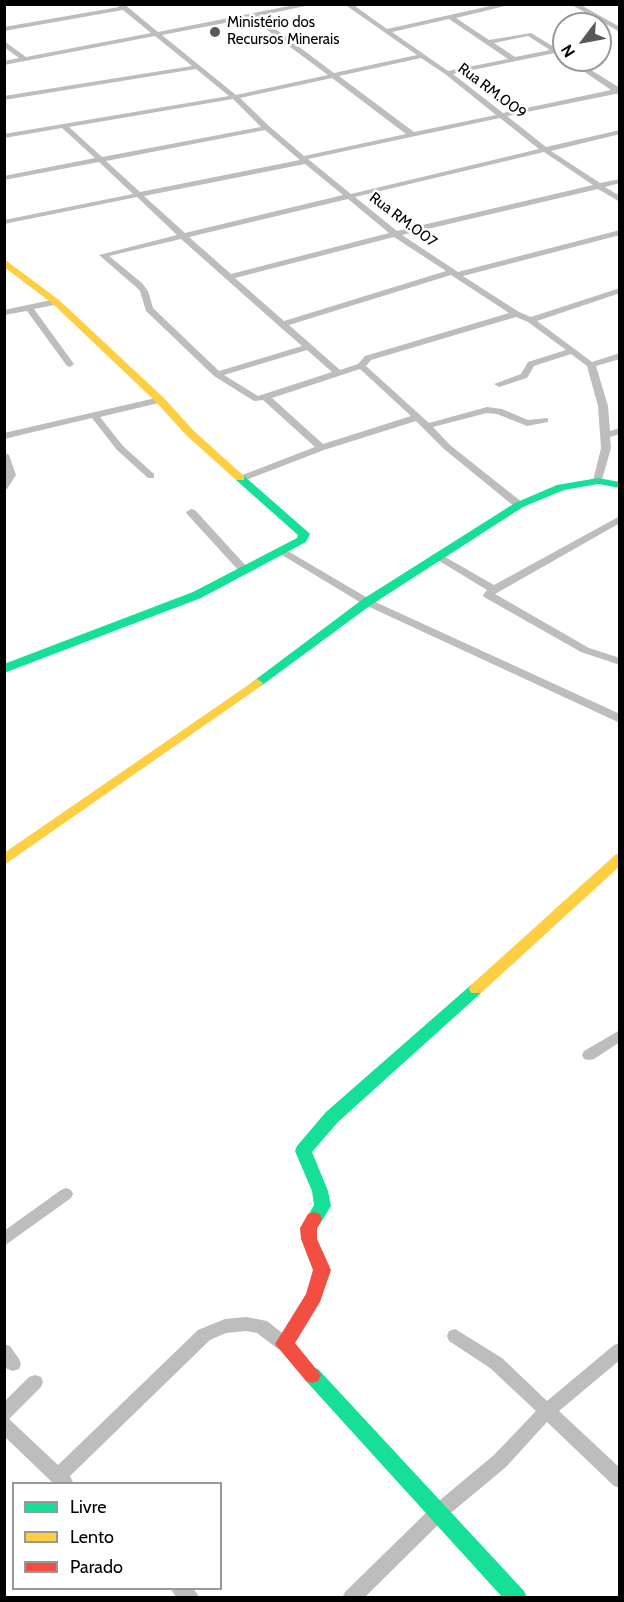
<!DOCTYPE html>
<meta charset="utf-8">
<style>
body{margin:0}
#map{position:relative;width:624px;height:1602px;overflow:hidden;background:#fff;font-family:Cabin,sans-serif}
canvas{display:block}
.frame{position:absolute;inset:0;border:6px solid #000;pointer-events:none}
.legend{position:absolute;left:12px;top:1482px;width:210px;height:108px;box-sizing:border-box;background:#fff;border:2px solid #999;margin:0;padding:8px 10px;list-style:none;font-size:18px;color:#000}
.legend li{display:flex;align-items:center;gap:12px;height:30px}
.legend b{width:30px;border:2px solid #999}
.north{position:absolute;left:552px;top:12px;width:60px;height:60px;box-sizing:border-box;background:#fff;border:2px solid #999;border-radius:50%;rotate:238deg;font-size:16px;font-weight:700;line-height:24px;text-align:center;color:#000}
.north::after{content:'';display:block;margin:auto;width:21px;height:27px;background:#595959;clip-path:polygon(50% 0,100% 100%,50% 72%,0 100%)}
</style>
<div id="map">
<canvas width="624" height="1602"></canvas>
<div class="frame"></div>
<ul class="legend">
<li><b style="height:8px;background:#16e098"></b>Livre</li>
<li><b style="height:8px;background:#ffcf43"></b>Lento</li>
<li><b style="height:8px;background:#f24e42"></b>Parado</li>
</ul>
<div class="north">N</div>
</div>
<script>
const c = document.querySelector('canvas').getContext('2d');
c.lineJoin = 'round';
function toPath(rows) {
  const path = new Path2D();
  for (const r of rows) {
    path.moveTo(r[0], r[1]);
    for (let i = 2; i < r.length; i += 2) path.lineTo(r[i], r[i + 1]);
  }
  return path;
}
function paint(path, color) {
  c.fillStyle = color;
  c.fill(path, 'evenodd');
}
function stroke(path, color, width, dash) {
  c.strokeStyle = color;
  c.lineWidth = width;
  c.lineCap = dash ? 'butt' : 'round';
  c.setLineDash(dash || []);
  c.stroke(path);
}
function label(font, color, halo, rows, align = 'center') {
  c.font = font + ' Cabin,sans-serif';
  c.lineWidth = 5;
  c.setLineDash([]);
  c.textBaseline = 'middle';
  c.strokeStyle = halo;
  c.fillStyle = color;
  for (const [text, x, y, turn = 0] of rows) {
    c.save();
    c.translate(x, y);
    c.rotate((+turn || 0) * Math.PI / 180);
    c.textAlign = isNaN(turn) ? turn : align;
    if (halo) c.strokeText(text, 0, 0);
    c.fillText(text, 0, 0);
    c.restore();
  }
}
paint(toPath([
 [116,4,124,4,158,32,299,4,315,4,258,16,334,73,417,55,344,4,352,4,387,29,499,4,513,4,456,18,489,40,531,33,564,53,564,58,555,53,453,74,503,113,611,90,567,60,575,60,620,88,620,93,507,116,546,147,620,130,620,134,551,151,600,183,620,179,620,183,605,187,620,196,620,202,598,189,402,235,458,272,620,230,620,235,463,276,519,312,531,317,620,288,620,293,537,321,592,362,620,353,620,359,596,366,608,406,610,431,620,428,620,434,610,437,611,448,601,483,598,484,593,481,601,448,598,406,587,366,571,354,534,366,527,378,499,387,494,384,521,374,528,362,566,350,528,322,516,317,371,360,366,366,429,423,487,407,502,409,528,420,548,418,548,422,527,426,497,414,487,413,433,427,450,445,523,503,523,507,515,507,444,449,416,421,324,450,246,480,240,480,240,476,315,447,263,400,254,401,214,376,146,311,140,291,136,287,99,255,177,235,137,197,4,224,4,220,133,194,99,162,4,180,4,176,95,158,62,128,4,138,4,134,229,96,196,69,4,100,4,96,192,66,155,36,4,65,4,61,19,58,4,47,4,41,26,57,151,33,123,10,4,31,4,27,119,7,116,4],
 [251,18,328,75,236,95,162,35,251,18],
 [449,19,508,59,448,71,392,32,449,19],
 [528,36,550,50,515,57,494,43,528,36],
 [421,58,445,74,496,115,414,132,339,76,421,58],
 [332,78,406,134,304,156,269,126,240,98,332,78],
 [233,99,261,127,102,157,69,127,233,99],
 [500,118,539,149,351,194,308,159,500,118],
 [265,130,300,160,140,192,106,161,265,130],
 [544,152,593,185,397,231,355,197,544,152],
 [305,164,343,195,185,233,144,196,305,164],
 [348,199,389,233,231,274,189,237,348,199],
 [394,237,446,271,284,321,235,278,394,237],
 [181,239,279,326,302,346,219,371,153,308,148,291,142,283,109,256,181,239],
 [451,275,509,313,365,356,358,364,340,370,289,325,451,275],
 [307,350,332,372,258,396,224,375,307,350],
 [360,369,411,416,323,444,272,398,360,369],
 [570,4,579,4,620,27,620,32,570,4],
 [56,299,60,302,59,304,34,309,74,364,70,367,67,366,27,311,4,315,4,310,56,299],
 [160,397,163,398,163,402,100,417,123,446,154,474,154,478,148,478,117,450,92,418,4,439,4,433,160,397],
 [4,452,9,455,16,475,7,489,4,490,6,475,4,452],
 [191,509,195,510,247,567,248,569,247,571,239,571,187,514,186,512,191,509],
 [620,516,620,523,495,594,589,648,620,658,620,665,581,652,484,597,483,595,487,590,431,556,436,553,440,554,494,585,620,516],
 [281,547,371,600,620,714,620,723,363,604,277,552,276,550,281,547],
 [620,1030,620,1042,594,1059,589,1060,584,1059,582,1055,584,1051,620,1030],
 [66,1188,71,1190,73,1194,71,1198,4,1246,4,1231,61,1190,66,1188],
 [246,1317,267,1321,290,1339,292,1344,290,1349,284,1351,278,1349,257,1333,246,1331,226,1333,210,1340,70,1476,74,1484,54,1484,4,1436,4,1402,29,1377,35,1375,41,1377,43,1382,41,1387,9,1419,58,1465,198,1330,225,1319,246,1317],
 [455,1329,502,1358,547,1401,614,1345,620,1343,620,1360,559,1411,620,1468,620,1488,614,1486,547,1422,506,1467,446,1517,364,1598,342,1598,345,1592,434,1505,494,1455,536,1411,490,1368,449,1341,447,1336,449,1331,455,1329],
 [4,1344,10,1346,19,1359,21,1364,19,1369,13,1371,7,1369,4,1365,4,1344],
 [170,1588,193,1588,200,1598,177,1598,170,1588]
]), '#bdbdbd');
paint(toPath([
 [240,475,244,476,308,532,310,534,306,542,201,598,4,673,4,664,193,592,297,538,298,535,236,480,236,476,240,475],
 [598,478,620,482,620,488,598,484,564,490,523,507,371,605,261,686,257,687,251,683,363,599,515,503,557,485,598,478],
 [476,983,481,985,483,989,481,993,338,1122,312,1152,328,1191,331,1206,320,1224,314,1226,308,1224,306,1219,314,1205,312,1191,295,1151,297,1146,326,1112,471,985,476,983],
 [312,1367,318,1369,524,1591,527,1598,503,1598,306,1381,303,1375,306,1369,312,1367]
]), '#16e098');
paint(toPath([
 [4,259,59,300,164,398,194,431,244,476,244,480,236,480,186,435,156,402,53,304,4,267,4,259],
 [257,679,263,683,261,686,4,865,4,853,257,679],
 [620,853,620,866,481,993,471,993,469,989,471,985,615,855,620,853]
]), '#ffcf43');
paint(toPath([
 [314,1212,320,1214,322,1219,317,1229,317,1239,331,1270,320,1302,295,1343,321,1375,318,1381,312,1383,306,1381,275,1344,306,1294,313,1270,301,1239,300,1228,308,1214,314,1212]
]), '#f24e42');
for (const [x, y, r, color] of [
 [215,32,6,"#595959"]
]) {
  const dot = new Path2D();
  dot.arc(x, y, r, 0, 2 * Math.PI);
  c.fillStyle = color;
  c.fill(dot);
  stroke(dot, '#fff', 2);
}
label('15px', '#000', '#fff', [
 ["Ministério dos",227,23],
 ["Recursos Minerais",227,40]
], 'left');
label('15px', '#000', '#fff', [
 ["Rua RM.009",492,91,37],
 ["Rua RM.007",403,220,37]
]);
</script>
